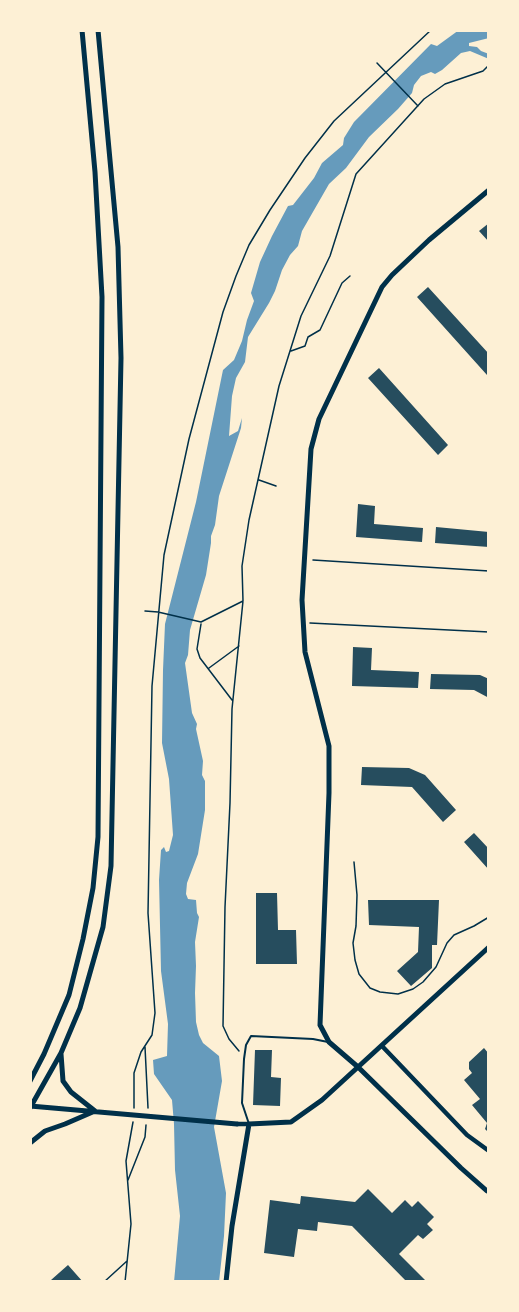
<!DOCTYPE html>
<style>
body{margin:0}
#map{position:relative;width:519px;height:1312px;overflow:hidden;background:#fdf0d5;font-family:"Sofia Sans Condensed",sans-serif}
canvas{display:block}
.frame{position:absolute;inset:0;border:32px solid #fdf0d5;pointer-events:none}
</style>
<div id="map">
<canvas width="519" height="1312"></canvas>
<div class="frame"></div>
</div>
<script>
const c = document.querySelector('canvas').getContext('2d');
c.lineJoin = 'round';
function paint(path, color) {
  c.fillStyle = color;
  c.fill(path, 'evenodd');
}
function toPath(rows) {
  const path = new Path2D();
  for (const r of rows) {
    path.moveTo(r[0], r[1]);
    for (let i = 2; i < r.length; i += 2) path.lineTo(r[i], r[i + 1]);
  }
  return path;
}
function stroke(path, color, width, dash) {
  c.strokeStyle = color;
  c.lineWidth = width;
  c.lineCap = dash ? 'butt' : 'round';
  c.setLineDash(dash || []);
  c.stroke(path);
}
paint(toPath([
 [459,30,489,30,489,38,469,43,469,46,477,47,481,51,489,54,489,59,470,51,461,53,442,70,435,74,431,72,421,76,414,85,412,93,398,109,369,137,346,168,329,184,302,231,298,246,290,255,282,270,275,291,269,303,248,337,245,362,236,378,232,396,229,436,238,431,242,418,241,428,219,496,215,525,211,536,211,543,206,575,190,630,188,655,185,663,192,713,197,724,196,729,203,761,202,775,205,781,205,810,198,854,187,883,186,894,188,899,196,900,197,913,199,917,195,942,196,966,195,993,196,1022,199,1035,203,1043,219,1056,222,1081,214,1127,226,1193,224,1236,219,1282,174,1282,180,1216,175,1170,174,1124,172,1100,154,1074,153,1060,167,1056,168,1024,161,971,159,880,161,850,164,847,166,852,169,851,173,835,169,779,162,743,163,670,165,624,196,502,223,370,234,360,242,341,247,320,254,301,251,293,260,262,272,236,288,206,293,205,314,178,322,163,343,145,344,138,354,122,431,44,437,46]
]), '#669bbc');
paint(toPath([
 [489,223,489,242,479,231],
 [428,287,489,354,489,373,487,375,417,297],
 [379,368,448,445,438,455,368,378],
 [358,504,375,506,374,524,423,528,422,542,356,537],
 [436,527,489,532,489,547,435,543],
 [353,647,372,648,371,670,419,672,418,688,352,686],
 [431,674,480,675,489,679,489,698,474,690,430,689],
 [362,767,409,768,425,775,456,810,443,822,412,787,361,785],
 [474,833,489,849,489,870,464,842],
 [256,893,277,893,278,930,296,930,297,964,256,964],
 [368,900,439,900,437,945,432,945,432,968,411,986,397,971,418,952,419,927,369,925],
 [484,1048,489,1054,489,1133,485,1129,487,1123,472,1105,480,1099,464,1080,472,1073,469,1069,469,1062],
 [255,1050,272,1050,271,1077,281,1078,280,1106,253,1105],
 [368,1189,392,1213,405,1200,412,1207,418,1201,434,1217,427,1224,433,1230,423,1239,418,1235,399,1254,427,1282,407,1282,352,1226,318,1222,317,1231,298,1229,294,1257,264,1253,270,1200,300,1204,301,1196,355,1202],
 [68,1265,83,1282,53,1282,51,1280]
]), '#264d5e');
stroke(toPath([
 [377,63,418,106],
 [291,351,305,346,308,337,320,330,342,283,350,276],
 [259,480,276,486],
 [313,560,489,571],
 [145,611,158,612,201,622,243,601],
 [310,623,489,632],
 [201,624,197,649,200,658,232,700],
 [209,668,239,646],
 [354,862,357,895,356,926,353,943,355,960,359,974,370,988,380,992,398,994,413,989,423,982,436,967,447,943,454,935,474,926,489,917],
 [145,1047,148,1108],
 [239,1051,229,1039,223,1026,225,907,230,803,232,709,243,601,242,566,249,520,279,386,301,316,330,256,356,174,424,99,445,84,483,71,489,65],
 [134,1108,134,1073,141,1052,152,1035,155,1013,148,913,152,686,164,555,189,439,223,312,236,276,249,245,270,210,305,158,334,121,431,30],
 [128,1180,145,1137,146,1125],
 [104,1282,127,1261],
 [125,1282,131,1224,126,1161,133,1122]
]), '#003049', 1.5);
stroke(toPath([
 [249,1124,242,1103,244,1059,246,1045,251,1036,313,1039,328,1042]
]), '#003049', 2);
stroke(toPath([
 [382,1046,467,1135,489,1151],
 [237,1124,249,1124]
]), '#003049', 4.5);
stroke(toPath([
 [489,190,429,240,392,275,382,287,319,419,311,449,302,600,305,652,329,746,329,793,320,1025,329,1042,358,1067,461,1168,487,1191,489,1191],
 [30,1081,44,1054,69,995,83,939,93,888,98,837,102,297,95,172,82,30],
 [30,1106,237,1124],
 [30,1108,61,1053,80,1008,103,927,111,866,121,358,118,247,98,30],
 [30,1143,45,1131,65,1124,95,1111,71,1092,63,1081,61,1054],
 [226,1282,232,1226,249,1124,291,1122,322,1100,489,947]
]), '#003049', 5);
</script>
